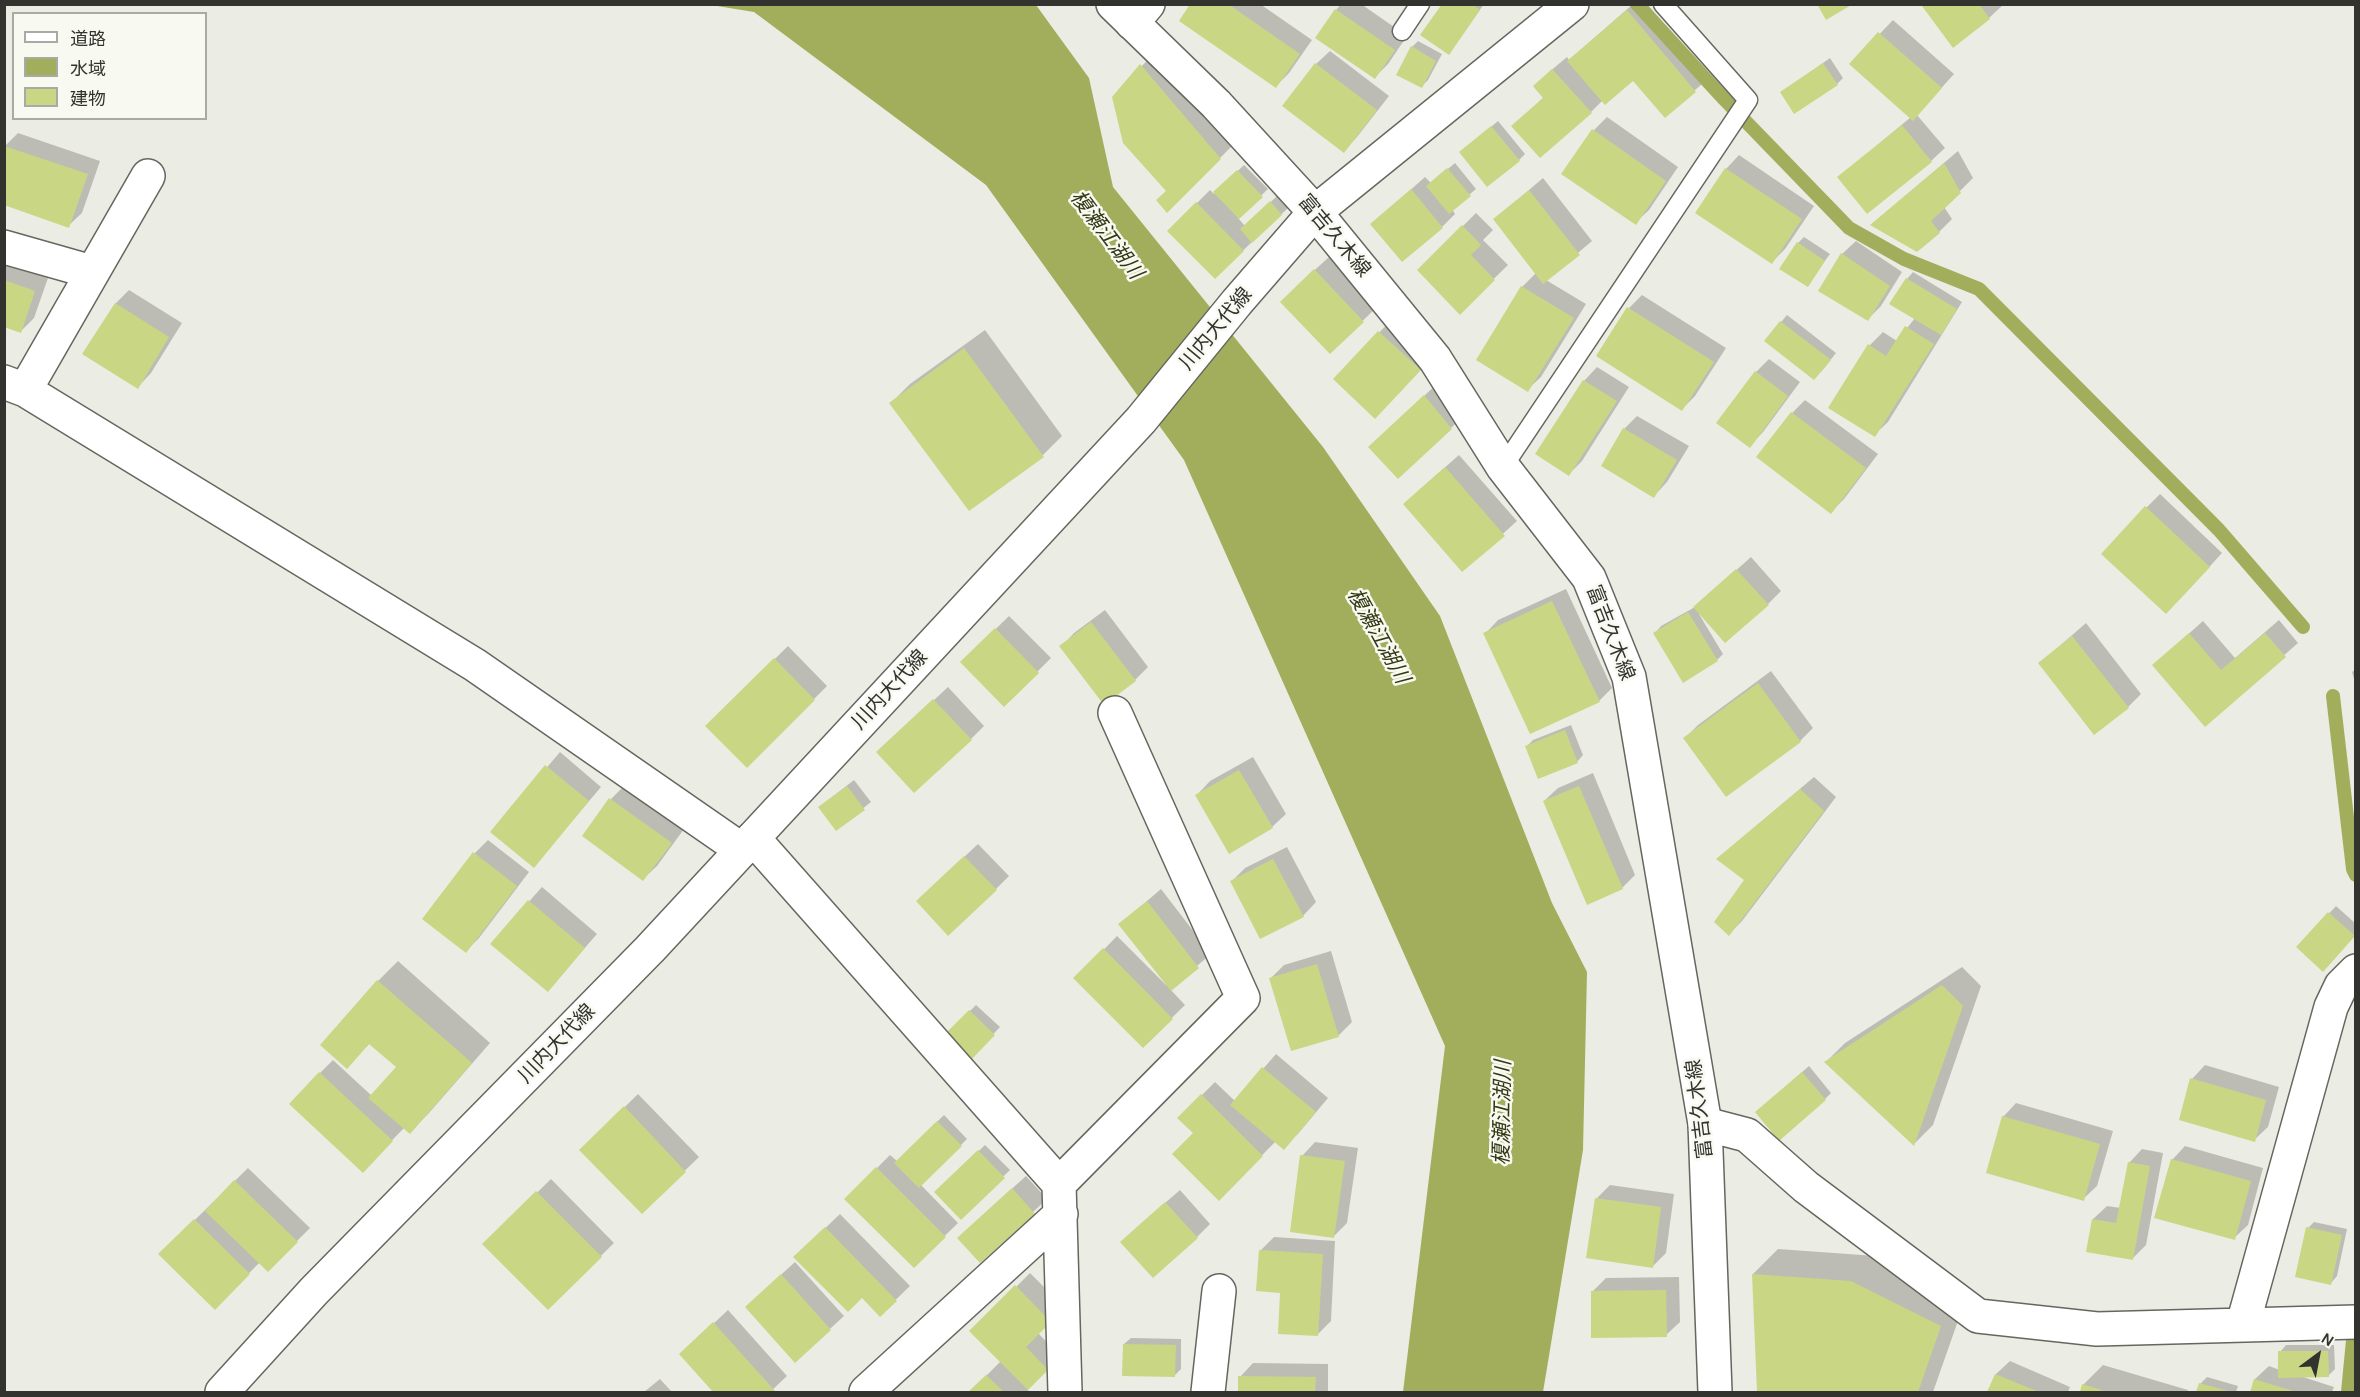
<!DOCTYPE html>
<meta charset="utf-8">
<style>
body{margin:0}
#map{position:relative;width:2360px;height:1397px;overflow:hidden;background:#ebece3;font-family:Karla,"Noto Sans JP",sans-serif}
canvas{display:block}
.frame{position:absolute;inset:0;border:6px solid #32332f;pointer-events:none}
.legend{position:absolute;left:12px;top:12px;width:195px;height:108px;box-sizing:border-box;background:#f8faf1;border:2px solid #a9aaa3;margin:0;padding:8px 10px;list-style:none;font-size:18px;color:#32332f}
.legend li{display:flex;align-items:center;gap:12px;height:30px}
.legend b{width:30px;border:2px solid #a9aaa3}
.north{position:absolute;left:2288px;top:1325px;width:60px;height:60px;-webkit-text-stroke:4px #f8faf1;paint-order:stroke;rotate:32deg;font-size:16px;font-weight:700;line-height:24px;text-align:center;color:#32332f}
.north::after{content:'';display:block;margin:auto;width:21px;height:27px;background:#32332f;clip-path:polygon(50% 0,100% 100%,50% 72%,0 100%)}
</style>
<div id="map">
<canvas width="2360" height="1397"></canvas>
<div class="frame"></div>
<ul class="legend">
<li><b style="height:8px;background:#fff"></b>道路</li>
<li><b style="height:16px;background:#a2ae5c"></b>水域</li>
<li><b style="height:16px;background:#c9d683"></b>建物</li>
</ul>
<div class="north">N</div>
</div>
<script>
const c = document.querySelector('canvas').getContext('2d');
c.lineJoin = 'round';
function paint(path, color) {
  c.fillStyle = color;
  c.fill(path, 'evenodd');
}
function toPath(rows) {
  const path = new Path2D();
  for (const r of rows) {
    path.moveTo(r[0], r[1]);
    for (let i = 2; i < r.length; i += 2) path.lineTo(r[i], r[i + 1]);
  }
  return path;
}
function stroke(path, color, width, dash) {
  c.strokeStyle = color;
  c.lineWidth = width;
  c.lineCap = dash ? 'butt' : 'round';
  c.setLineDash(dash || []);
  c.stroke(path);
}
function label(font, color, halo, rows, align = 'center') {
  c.font = font + ' Karla,"Noto Sans JP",sans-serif';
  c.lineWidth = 5;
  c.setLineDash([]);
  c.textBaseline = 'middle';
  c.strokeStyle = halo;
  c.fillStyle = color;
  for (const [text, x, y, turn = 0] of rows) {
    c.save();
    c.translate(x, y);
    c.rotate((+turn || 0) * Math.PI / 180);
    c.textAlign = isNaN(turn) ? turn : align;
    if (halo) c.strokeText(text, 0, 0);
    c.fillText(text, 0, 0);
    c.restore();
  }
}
paint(toPath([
 [711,5,1036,5,1089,78,1113,187,1323,447,1440,616,1552,903,1587,972,1583,1150,1543,1392,1403,1392,1445,1046,1184,460,986,185,754,12]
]), '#a2ae5c');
paint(toPath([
 [1192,4,1260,4,1312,40,1289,73,1276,86],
 [1341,4,1361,4,1407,36,1388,64,1375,77,1336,10],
 [1444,4,1484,4,1449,53],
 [1633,4,1647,4,1709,78,1665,116,1633,79,1603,100,1591,112,1513,126,1544,97,1548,73,1567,57,1569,60],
 [1925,4,2002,4,2003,5,1989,18],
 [1893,20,1954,74,1917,115,1945,148,1931,161,1839,177,1911,117,1851,64],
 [1418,41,1442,54,1428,80,1422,86,1412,47],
 [1330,51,1389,96,1357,137,1344,151,1284,106,1316,64],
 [1155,52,1233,145,1167,211,1168,191,1113,97],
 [1830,58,1843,78,1837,84,1782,92],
 [1607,117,1678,167,1649,210,1635,223,1594,130],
 [1498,121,1525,154,1519,160,1461,152],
 [18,133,100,161,82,213,68,226,4,147],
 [1958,151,1973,178,1944,207,1952,219,1939,232,1872,224],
 [1739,155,1814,206,1785,249,1772,262,1697,213,1726,169],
 [1455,163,1476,189,1452,209,1455,214,1442,227,1402,260,1372,224,1425,177,1431,183],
 [1244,165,1268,189,1238,218,1245,226,1277,196,1288,208,1215,277,1169,231,1210,190,1214,194],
 [1543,178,1592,241,1546,280,1586,304,1541,377,1527,390,1478,359,1522,287,1536,273,1495,219],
 [1476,213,1493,230,1483,240,1508,265,1460,312,1419,270],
 [1804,237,1830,254,1807,285,1798,243],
 [1856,241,1902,272,1881,306,1868,319,1842,254],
 [1329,257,1376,308,1330,352,1295,288],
 [4,262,48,278,34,318,21,331,4,325],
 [1913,272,1962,302,1888,422,1874,435,1870,345,1883,332,1897,341,1915,318,1907,279],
 [129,290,182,323,151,373,138,387,85,354,116,303],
 [1642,295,1726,348,1695,396,1682,409,1598,356,1629,308],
 [1787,315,1836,353,1821,372,1766,340],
 [1393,318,1433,356,1388,404,1335,379],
 [985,330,1062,436,1043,455,891,403,910,384],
 [1769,359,1800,382,1763,432,1750,446,1756,372],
 [1597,367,1629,387,1582,461,1569,474,1538,454,1584,381],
 [1438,383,1464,415,1451,428,1383,434],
 [1805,400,1878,454,1844,499,1831,512,1792,413],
 [1637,416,1689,446,1667,482,1654,496,1624,429],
 [1459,455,1517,521,1463,570,1418,491],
 [2160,494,2222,553,2180,599,2146,508],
 [1751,557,1781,591,1768,604,1699,614,1723,654,1717,660,1655,633,1661,626,1695,607],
 [1566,589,1612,688,1599,701,1485,634,1498,620],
 [1105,610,1148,667,1135,680,1104,703,1061,647,1074,633],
 [1009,616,1051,658,1004,705,962,662],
 [2279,620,2298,643,2205,725,2154,665,2203,621,2235,658],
 [2086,623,2141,694,2128,707,2040,663],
 [788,646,827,686,747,766,707,726],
 [2356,669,2356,686,2352,672],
 [1771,671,1813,728,1800,741,1685,738,1698,725],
 [948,687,984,726,971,739,892,739],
 [1571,725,1583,755,1577,762,1526,747,1533,740],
 [560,752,601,787,534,866,492,832],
 [1253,757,1286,814,1272,827,1197,795,1210,781],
 [1593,773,1635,875,1622,888,1544,801,1558,788],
 [1814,777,1836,797,1742,921,1729,934,1746,879,1718,858],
 [854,780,871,802,837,829,827,801],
 [624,786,684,829,657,866,643,879,611,799],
 [488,840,529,872,479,938,466,951,424,919,475,853],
 [978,844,1009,876,996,889,931,888],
 [1287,847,1316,902,1303,916,1232,881,1245,868],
 [542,887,597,934,548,990,492,943],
 [1161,889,1211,954,1170,989,1185,1005,1143,1046,1076,978,1117,936,1166,985,1167,984,1120,924],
 [2336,906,2356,924,2356,934,2329,963,2298,947],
 [1331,951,1352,1022,1338,1036,1271,978,1284,965],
 [398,961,490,1043,429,1113,410,1132,404,1128,362,1171,320,1073,333,1060,372,1096,398,1067,370,1043,347,1067,378,981],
 [1962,967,1981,986,1933,1125,1914,1144,1826,1062,1845,1043],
 [976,1005,1000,1027,970,1059,946,1035],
 [1276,1054,1328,1098,1297,1135,1276,1141,1219,1199,1195,1133,1179,1118,1215,1082,1235,1101],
 [2205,1065,2279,1087,2268,1127,2254,1140,2192,1079],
 [1809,1066,1831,1093,1825,1099,1763,1106],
 [638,1094,699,1157,642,1212,581,1150],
 [2016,1103,2113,1131,2097,1186,2083,1199,2003,1117],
 [944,1115,967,1139,921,1185,958,1223,914,1266,846,1199,890,1155,897,1161],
 [1315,1142,1358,1148,1347,1223,1333,1237,1302,1156],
 [985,1145,1010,1170,961,1218,936,1192],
 [2185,1146,2263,1168,2248,1225,2234,1238,2172,1160],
 [2142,1149,2163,1153,2146,1245,2132,1259,2088,1251,2093,1219,2107,1206,2121,1208,2129,1163],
 [248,1168,310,1228,268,1270,260,1262,215,1308,160,1254],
 [1026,1176,1047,1199,980,1261,972,1225],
 [551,1179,614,1243,548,1308,484,1244],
 [1610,1185,1674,1194,1666,1253,1653,1266,1597,1198],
 [1180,1190,1210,1224,1197,1237,1135,1229],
 [840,1214,910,1286,880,1315,862,1296,795,1257],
 [2314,1222,2347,1229,2337,1276,2331,1283,2308,1228],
 [1274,1237,1335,1241,1331,1321,1317,1335,1282,1291,1260,1251],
 [1778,1249,1876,1256,1965,1301,1933,1392,1759,1392,1753,1274],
 [795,1262,844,1316,795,1361,760,1294],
 [1030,1273,1064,1307,1038,1333,1060,1356,1027,1389,1030,1392,970,1392,1001,1361,972,1331],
 [1679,1277,1680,1322,1666,1335,1592,1292,1606,1278],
 [728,1310,787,1376,770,1392,715,1392,681,1354],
 [1131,1338,1181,1339,1181,1369,1174,1376,1124,1344],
 [2286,1345,2334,1345,2335,1369,2328,1376,2303,1377,2334,1387,2332,1392,2251,1392,2255,1379,2269,1366,2280,1370,2280,1352],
 [2010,1361,2070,1387,2068,1392,1989,1392,1996,1374],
 [1253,1363,1328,1364,1328,1392,1239,1392,1240,1377],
 [2103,1365,2188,1390,2187,1392,2081,1392,2083,1385],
 [2207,1377,2238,1386,2236,1392,2198,1392,2200,1384],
 [660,1379,672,1392,644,1392]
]), '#0003');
stroke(toPath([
 [1637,4,1724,99,1849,228,1904,259,1979,289,2219,530,2303,627],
 [2333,696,2353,869,2356,875],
 [2348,1392,2355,1320]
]), '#a2ae5c', 14);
paint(toPath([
 [1190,4,1228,4,1300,54,1276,88,1179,21],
 [1442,4,1472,4,1480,10,1449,55,1420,35],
 [1817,4,1853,4,1826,20],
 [1924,4,1979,4,1990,19,1953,48,1922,6],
 [1335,9,1395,50,1375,79,1315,38],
 [1627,10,1696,92,1665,118,1633,81,1605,105,1567,61],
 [1878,32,1942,88,1913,121,1849,64],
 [1411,46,1436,61,1422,88,1396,75],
 [1315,63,1377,110,1344,153,1282,106],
 [1823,63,1838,85,1794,114,1780,92],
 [1140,64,1221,159,1167,213,1156,200,1166,191,1123,143,1112,97],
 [1552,69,1592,113,1540,158,1511,126,1543,98,1533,86],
 [1902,125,1932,162,1867,214,1837,177],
 [1491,126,1520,161,1487,187,1459,152],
 [1592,129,1666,181,1636,225,1561,174],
 [4,146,88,174,69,228,4,205],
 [1944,163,1961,193,1931,221,1940,233,1917,252,1870,225],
 [1447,168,1471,196,1449,214,1426,186],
 [1725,168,1802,219,1772,264,1695,213],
 [1237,170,1263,197,1239,219,1213,192],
 [1411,189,1443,228,1402,262,1370,224],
 [1529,190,1580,255,1543,284,1493,219],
 [1270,201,1282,215,1252,243,1240,229],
 [1196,202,1244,251,1215,279,1167,231],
 [1462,225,1481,245,1471,255,1495,280,1460,315,1417,270],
 [1797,242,1825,261,1808,287,1779,269],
 [1841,253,1890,286,1868,321,1818,291],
 [1314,269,1364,322,1330,354,1280,302],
 [1906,278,1957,309,1941,335,1889,304],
 [4,280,35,291,21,333,4,327],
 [1521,286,1574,318,1528,392,1476,360],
 [115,303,169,337,138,389,82,354],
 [1627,307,1714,362,1682,411,1596,356],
 [1780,321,1831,360,1814,380,1764,341],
 [1905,326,1934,344,1875,437,1828,408,1868,344,1886,356],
 [1378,331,1421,370,1375,419,1333,379],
 [964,348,1044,457,969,511,889,403],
 [1755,371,1788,396,1750,448,1716,423],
 [1583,380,1617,401,1569,476,1535,454],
 [1424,395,1452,429,1398,479,1368,447],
 [1791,412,1866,468,1831,514,1756,457],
 [1623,428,1677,460,1654,498,1601,466],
 [1445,467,1505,536,1462,572,1403,504],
 [2145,506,2210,567,2166,614,2101,554],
 [1736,569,1769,605,1725,643,1693,607],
 [1552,601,1600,702,1530,734,1483,633],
 [1688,612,1718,661,1683,683,1653,633],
 [1091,622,1136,681,1104,705,1059,646],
 [995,628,1039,673,1004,707,960,662],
 [2189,633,2221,670,2265,633,2286,657,2205,727,2152,665],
 [2072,636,2129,708,2094,735,2038,663],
 [774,658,815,700,747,768,705,726],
 [1758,683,1801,742,1726,797,1683,738],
 [933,699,972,740,914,793,876,752],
 [1565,730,1578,763,1538,779,1525,746],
 [545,765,589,801,534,868,490,832],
 [1239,770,1273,828,1229,854,1195,795],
 [847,786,865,810,836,831,818,807],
 [1579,786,1623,889,1587,905,1543,801],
 [1800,789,1824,811,1729,936,1714,922,1744,880,1716,859],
 [609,798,672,843,643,881,582,836],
 [473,852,517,886,466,953,422,919],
 [964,856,997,890,948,936,916,901],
 [1273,859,1304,917,1260,939,1230,881],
 [528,900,585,948,548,992,490,944],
 [1147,901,1199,968,1171,991,1118,924],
 [2328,912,2355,936,2323,972,2296,947],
 [1103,948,1173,1019,1143,1048,1073,978],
 [1317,964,1339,1037,1291,1051,1269,978],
 [377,980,472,1063,410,1134,368,1098,396,1067,369,1044,347,1069,320,1045],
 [1942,985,1963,1006,1914,1146,1824,1062],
 [969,1010,995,1035,970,1061,944,1035],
 [1262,1067,1316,1112,1284,1150,1230,1105],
 [319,1072,393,1141,363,1173,289,1104],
 [1802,1072,1826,1100,1779,1141,1755,1112],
 [2190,1078,2266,1100,2255,1142,2179,1120],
 [1201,1094,1263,1156,1219,1201,1172,1154,1193,1133,1177,1118],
 [624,1106,686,1172,642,1214,579,1150],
 [2002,1116,2100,1144,2084,1201,1986,1173],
 [937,1121,962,1146,919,1188,894,1163],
 [978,1150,1005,1178,961,1220,934,1192],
 [1300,1155,1345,1161,1334,1238,1290,1232],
 [2171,1159,2251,1181,2235,1240,2154,1218],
 [2128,1162,2150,1166,2133,1260,2086,1252,2092,1219,2116,1223],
 [876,1167,946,1237,914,1268,844,1199],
 [234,1180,298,1242,268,1272,205,1211],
 [1012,1188,1035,1214,980,1263,957,1238],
 [536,1191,602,1257,548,1310,482,1244],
 [1595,1198,1661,1207,1653,1268,1586,1258],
 [1165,1202,1198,1238,1153,1278,1120,1242],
 [194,1219,250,1274,215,1310,158,1254],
 [825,1227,897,1301,880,1317,862,1298,848,1312,793,1257],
 [2306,1227,2342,1235,2331,1285,2295,1277],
 [1259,1250,1323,1254,1318,1336,1278,1334,1280,1293,1256,1291],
 [781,1274,831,1330,795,1363,745,1307],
 [1752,1274,1851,1281,1941,1326,1918,1392,1757,1392],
 [1015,1285,1051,1322,1026,1347,1048,1370,1028,1390,969,1331],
 [1666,1290,1667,1337,1591,1338,1591,1291],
 [713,1322,775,1391,773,1392,713,1392,679,1354],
 [1123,1344,1176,1345,1175,1377,1122,1376],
 [2278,1351,2328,1351,2329,1377,2278,1378],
 [1995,1374,2039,1392,1987,1392],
 [986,1375,1004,1392,968,1392],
 [1238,1376,1316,1377,1315,1392,1238,1392],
 [2254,1379,2296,1392,2250,1392],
 [2199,1383,2231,1392,2196,1392],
 [2082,1384,2108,1392,2080,1392]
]), '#c9d683');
const service = toPath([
 [1402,31,1420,4],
 [1503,467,1748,100,1663,4]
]);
const minor = toPath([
 [1132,23,1148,4],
 [4,247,92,272],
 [4,382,25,390,475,665,742,850],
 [25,390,148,176],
 [753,838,1059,1184,1065,1392],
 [1705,1124,1747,1135,1806,1187,1978,1316,2097,1329,2356,1322],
 [1059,1184,1243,998,1115,713],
 [2243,1324,2331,1007,2341,986,2356,971],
 [866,1392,1061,1214],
 [1208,1392,1219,1291]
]);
const secondary = toPath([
 [1113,4,1216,104,1315,212,1435,359,1503,467,1589,578,1629,677,1705,1124,1715,1392],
 [222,1392,314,1291,650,949,1141,420,1237,302,1315,212,1572,4]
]);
stroke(service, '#65675f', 21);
stroke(minor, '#65675f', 36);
stroke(secondary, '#65675f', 36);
stroke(service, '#fff', 18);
stroke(minor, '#fff', 33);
stroke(secondary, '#fff', 33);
label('20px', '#32332f', '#f8faf1', [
 ["富吉久木線",1334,236,50],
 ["川内大代線",1216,329,-50],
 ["富吉久木線",1610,633,69],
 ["川内大代線",890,690,-47],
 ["川内大代線",557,1044,-46],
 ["富吉久木線",1700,1109,-97]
]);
label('italic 21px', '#333814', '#f8faf1', [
 ["榎瀬江湖川",1106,235,53],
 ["榎瀬江湖川",1378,636,61],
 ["榎瀬江湖川",1503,1113,-89]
]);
</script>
